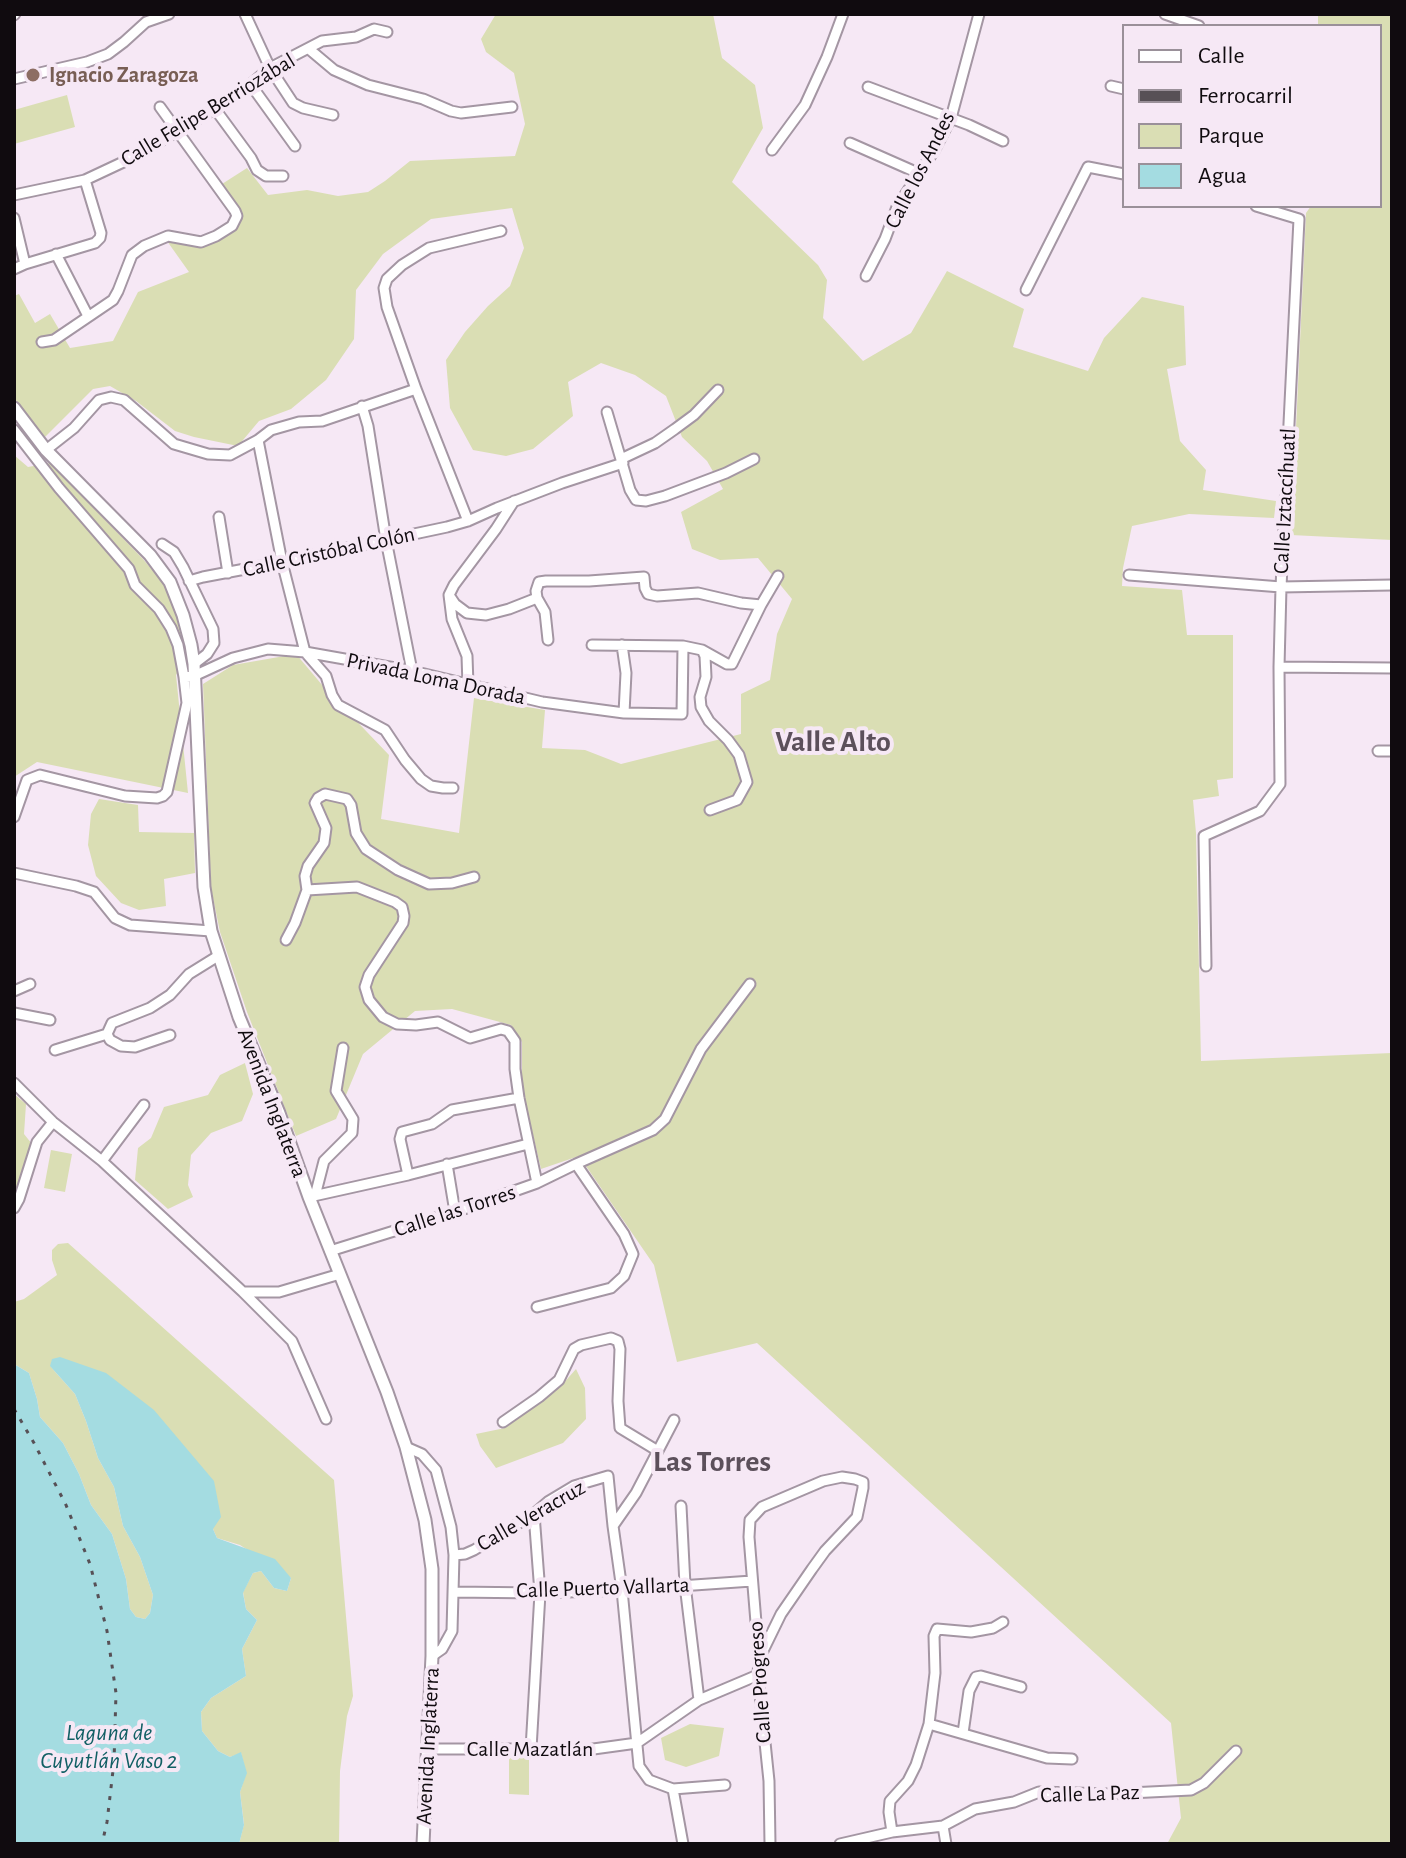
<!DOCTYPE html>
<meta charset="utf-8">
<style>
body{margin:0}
#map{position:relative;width:1406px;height:1858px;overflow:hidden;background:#f6e8f5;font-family:"Alegreya Sans",sans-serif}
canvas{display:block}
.frame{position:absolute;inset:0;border:16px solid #100b0f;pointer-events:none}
.legend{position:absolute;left:1122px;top:24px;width:260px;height:184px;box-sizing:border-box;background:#f6e8f5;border:2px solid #9a9099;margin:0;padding:10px 14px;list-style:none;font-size:24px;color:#100b0f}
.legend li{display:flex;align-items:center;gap:16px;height:40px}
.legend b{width:40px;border:2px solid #9a9099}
</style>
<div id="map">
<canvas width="1406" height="1858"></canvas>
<div class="frame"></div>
<ul class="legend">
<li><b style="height:10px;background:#fff"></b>Calle</li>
<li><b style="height:10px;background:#575056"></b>Ferrocarril</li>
<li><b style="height:22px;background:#dadeb4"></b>Parque</li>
<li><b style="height:22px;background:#a4dce1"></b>Agua</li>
</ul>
</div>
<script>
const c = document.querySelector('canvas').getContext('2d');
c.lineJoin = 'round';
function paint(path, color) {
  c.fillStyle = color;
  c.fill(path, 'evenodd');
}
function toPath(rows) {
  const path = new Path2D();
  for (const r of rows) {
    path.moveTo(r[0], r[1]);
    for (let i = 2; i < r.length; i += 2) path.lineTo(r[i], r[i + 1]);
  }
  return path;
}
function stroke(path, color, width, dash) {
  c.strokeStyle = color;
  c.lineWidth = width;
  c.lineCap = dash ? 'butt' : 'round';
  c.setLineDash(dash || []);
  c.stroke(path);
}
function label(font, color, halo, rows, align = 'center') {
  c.font = font + ' "Alegreya Sans",sans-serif';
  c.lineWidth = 8;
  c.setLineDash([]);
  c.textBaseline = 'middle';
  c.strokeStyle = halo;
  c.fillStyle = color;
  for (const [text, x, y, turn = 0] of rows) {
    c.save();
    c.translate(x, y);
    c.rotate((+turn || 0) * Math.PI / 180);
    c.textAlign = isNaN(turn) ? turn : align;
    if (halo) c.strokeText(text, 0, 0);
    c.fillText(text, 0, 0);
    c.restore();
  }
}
paint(toPath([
 [496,14,713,14,722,58,755,85,763,128,732,182,818,265,827,280,823,318,863,361,911,333,947,271,1024,309,1013,347,1088,371,1104,338,1142,297,1184,306,1186,365,1167,369,1180,441,1206,470,1203,490,1276,501,1274,518,1189,514,1132,526,1123,568,1122,586,1182,590,1187,635,1233,635,1233,778,1217,780,1219,796,1193,800,1196,833,1201,1061,1392,1053,1392,1844,1167,1844,1181,1818,1171,1723,757,1343,677,1362,654,1265,579,1156,541,1169,522,1088,522,1042,511,1025,452,1009,415,1011,363,1054,336,1119,296,1136,247,1012,220,932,211,888,203,684,233,665,296,654,323,686,389,755,381,819,459,833,474,698,545,710,542,748,585,750,621,764,741,734,741,694,770,680,777,634,792,599,758,558,720,560,692,549,681,512,723,489,707,461,682,437,666,396,635,375,601,363,568,382,573,416,533,449,506,456,473,450,450,408,446,360,465,332,488,306,510,286,524,248,512,208,431,219,383,254,356,290,354,339,326,380,291,409,259,421,238,446,194,437,175,431,136,401,110,386,93,389,45,437,14,398,14,296,19,294,35,323,50,314,70,348,113,341,138,292,189,272,167,241,194,244,235,225,240,213,222,184,247,168,268,195,307,190,338,196,368,192,385,181,410,161,515,156,525,124,514,73,486,52,481,39],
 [1318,14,1392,14,1392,540,1291,535,1306,213,1311,206,1380,206,1380,26,1318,26],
 [67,95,75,127,14,144,14,110],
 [14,455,28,467,50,463,143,559,164,584,178,619,187,659,176,675,188,793,37,762,14,777],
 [99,799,138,805,139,832,194,833,195,873,164,879,166,906,139,910,121,903,96,876,88,845,91,814],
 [245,1063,253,1094,242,1121,211,1133,191,1155,188,1185,193,1197,168,1209,135,1180,138,1148,151,1138,164,1107,208,1095,220,1075],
 [14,1094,26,1104,24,1134,32,1144,23,1179,14,1195],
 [51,1150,72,1154,65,1192,44,1188],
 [68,1243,334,1480,353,1696,347,1716,340,1771,339,1844,239,1844,244,1824,240,1792,246,1773,241,1753,230,1757,218,1751,202,1731,201,1712,211,1698,246,1676,242,1649,257,1620,246,1609,243,1592,253,1573,261,1571,274,1588,287,1591,291,1578,240,1545,217,1538,213,1529,50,1366,75,1394,86,1421,98,1458,114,1487,123,1526,140,1557,153,1595,150,1613,145,1619,136,1617,130,1609,126,1579,112,1534,91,1505,79,1474,63,1443,40,1417,37,1399,29,1373,14,1364,14,1302,24,1299,57,1275,52,1260,52,1250,58,1244],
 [576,1369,585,1388,586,1419,563,1443,496,1468,480,1446,476,1434,505,1428,561,1386],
 [690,1724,724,1728,719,1756,686,1767,665,1760,661,1738],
 [509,1756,529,1757,529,1795,509,1794]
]), '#dadeb4');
paint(toPath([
 [60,1357,106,1373,154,1410,214,1481,221,1517,213,1529,217,1538,275,1559,291,1578,287,1591,274,1588,261,1571,253,1573,243,1593,246,1609,257,1620,242,1649,246,1676,211,1698,201,1712,202,1731,218,1751,230,1757,241,1752,247,1773,240,1792,244,1825,239,1844,14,1844,14,1364,29,1373,37,1399,40,1417,63,1443,79,1474,91,1505,112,1534,126,1579,130,1609,136,1617,145,1619,150,1613,153,1595,140,1557,123,1526,114,1487,98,1458,86,1421,75,1394,50,1366,52,1359]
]), '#a4dce1');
const minor = toPath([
 [245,14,270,68,293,103,303,108,333,115],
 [1165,14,1199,26],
 [14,15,15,14],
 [309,49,334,70,368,85,423,99,451,111,461,113,512,107],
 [14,79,87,62,108,54,124,42,146,22,169,14],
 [251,85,295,146],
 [1111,86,1124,89],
 [868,87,969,125,1003,141],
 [215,109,251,158,257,170,266,176,283,176],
 [850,143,918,173],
 [772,150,805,105,827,57,843,14],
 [14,195,85,180,134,157,238,95,270,68,322,41,356,37,374,29,387,32],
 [14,218,25,264],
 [56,254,88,316],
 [14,269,25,264,95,243,100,238,101,233,85,180],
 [866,276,885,239,897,207,934,151,951,118,979,14],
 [1026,290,1088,167,1124,174],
 [42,342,54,340,113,300,118,291,132,255,144,246,168,236,201,242,216,236,232,226,237,216,235,211,160,107],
 [362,406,368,426,386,540,412,671],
 [607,412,630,490,636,500,646,501,665,496,726,473,754,459],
 [14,430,59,488,129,569,135,585,159,609,171,628,178,645,184,677],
 [258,440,282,562,305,652,326,676,332,695,338,705,385,730,405,760,421,779,431,786,443,788,453,788],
 [46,450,74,428,99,400,111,397,124,400,174,444,208,454,230,455,258,440,271,430,299,422,322,421,416,389],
 [621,459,655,443,675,429,694,415,718,390],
 [219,517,228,573],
 [468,521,416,389,387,307,384,288,387,279,402,265,429,248,501,231],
 [162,544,174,552,183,567,213,629,214,643,207,654,194,664],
 [1129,575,1281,587,1392,585],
 [189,581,203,577,282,562,447,527,468,521,497,508,562,483,623,463],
 [451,598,455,604,467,613,486,615,509,609,537,598],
 [548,640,545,612,537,598,536,591,539,582,546,581,589,581,644,577,645,588,648,594,657,596,698,593,741,603,761,605],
 [592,645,683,646,702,650,727,664,732,664,761,605,778,576],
 [622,645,626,673,624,713],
 [702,650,705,656,706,677,700,697,701,707,709,721,728,740,739,755,747,782,737,800,710,810],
 [1279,667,1392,668],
 [468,685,467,656,452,619,449,595,454,585,496,529,514,501],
 [1378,751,1392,751],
 [14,817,27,780,40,775,125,796,157,798,163,796,167,792,187,703,184,677,194,676,233,658,268,649,305,652,412,671,542,702,624,713,682,714,683,646],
 [14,873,76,886,94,892,115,918,130,925,211,931],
 [474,877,452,883,429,884,398,870,366,849,356,833,351,805,347,799,325,794,318,798,315,803,326,828,324,843,308,866,305,876,307,890,357,887,395,902,402,907,404,916,403,923,369,975,365,987,369,1000,383,1017,397,1024,416,1025,438,1022,470,1038,501,1029,508,1031,515,1041,515,1069,519,1098,537,1183],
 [286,940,295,923,307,890],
 [1206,966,1204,836,1260,811,1280,784,1279,667,1281,587,1299,219,1256,206],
 [14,991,30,984],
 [14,1013,50,1020],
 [107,1034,110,1040,121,1046,135,1047,170,1035],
 [55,1050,107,1034,112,1023,150,1008,170,995,189,974,218,956],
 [14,1083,53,1122,102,1161,243,1292,279,1292,340,1274],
 [102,1161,144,1105],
 [447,1164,455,1212],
 [408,1175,400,1139,402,1132,432,1124,452,1110,519,1098],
 [315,1196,324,1161,352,1133,353,1119,336,1091,343,1048],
 [309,1197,408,1175,528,1144],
 [14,1208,19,1199,37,1142,53,1122],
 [330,1251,455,1212,537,1183,576,1164,653,1130,665,1119,701,1049,750,984],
 [243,1292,292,1341,326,1419],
 [537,1307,611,1288,624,1276,633,1254,624,1234,576,1164],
 [503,1422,539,1397,559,1380,574,1349,581,1345,611,1338,618,1341,620,1349,618,1401,620,1428,658,1451],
 [406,1447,422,1454,436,1470,451,1527,454,1555,452,1631,442,1649,432,1656],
 [681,1506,685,1585,699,1700],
 [613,1526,636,1493,674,1420],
 [454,1555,465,1554,474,1550,534,1514,549,1501,574,1486,608,1476,613,1526,622,1590,639,1766,649,1780,673,1789,683,1844],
 [453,1592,540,1593,622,1590,752,1581],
 [759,1659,781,1614,812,1569,825,1551,857,1517,863,1488,863,1482,855,1479,842,1477,823,1481,762,1507,750,1520,749,1537,759,1659,758,1675,769,1781,770,1844],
 [929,1724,1047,1758,1072,1759],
 [963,1733,969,1691,976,1677,981,1676,1021,1687],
 [427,1749,531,1749,579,1751,637,1743,699,1700,758,1675],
 [531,1749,540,1593,534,1514],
 [673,1789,725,1785],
 [943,1826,946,1844],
 [892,1832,889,1812,890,1801,908,1781,916,1765,929,1724,935,1673,934,1636,937,1629,971,1632,993,1628,1003,1622],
 [840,1844,892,1832,943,1826,975,1809,1014,1802,1039,1792,1109,1794,1191,1790,1204,1783,1236,1751]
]);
const major = toPath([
 [14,408,46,450,150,555,170,582,183,615,191,645,194,664,204,887,211,931,239,1017,279,1113,309,1197,387,1392,406,1447,425,1520,432,1569,432,1656,423,1844]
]);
stroke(minor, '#a496a3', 13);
stroke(major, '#a496a3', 15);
stroke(minor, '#fff', 9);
stroke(major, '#fff', 11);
stroke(toPath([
 [14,1409,34,1443,66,1505,90,1564,107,1631,116,1693,114,1762,107,1822,102,1844]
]), '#575056', 3, [4, 8]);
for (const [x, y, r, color] of [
 [33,75,8,"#8d6e63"]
]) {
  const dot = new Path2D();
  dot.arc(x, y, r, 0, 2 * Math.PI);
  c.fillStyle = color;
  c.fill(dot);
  stroke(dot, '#f6e8f5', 3);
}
label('bold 22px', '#785e54', '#f6e8f5', [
 ["Ignacio Zaragoza",49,75]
], 'left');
label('22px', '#100b0f', '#f6e8f5', [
 ["Calle Felipe Berriozábal",208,110,-31],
 ["Calle los Andes",920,170,-63],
 ["Calle Iztaccíhuatl",1285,501,-87],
 ["Calle Cristóbal Colón",329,552,-12],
 ["Privada Loma Dorada",436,679,12],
 ["Avenida Inglaterra",272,1103,69],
 ["Calle las Torres",455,1211,-18],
 ["Calle Veracruz",531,1516,-30],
 ["Calle Puerto Vallarta",603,1588,-2],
 ["Calle Progreso",760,1682,-94],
 ["Avenida Inglaterra",428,1746,-87],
 ["Calle Mazatlán",530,1749],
 ["Calle La Paz",1090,1794,-2]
]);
label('italic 24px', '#115f64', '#f6e8f5', [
 ["Laguna de",109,1733],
 ["Cuyutlán Vaso 2",109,1761]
]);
label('bold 30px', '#5c505b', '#f6e8f5', [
 ["Valle Alto",833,742],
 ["Las Torres",712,1462]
]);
</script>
